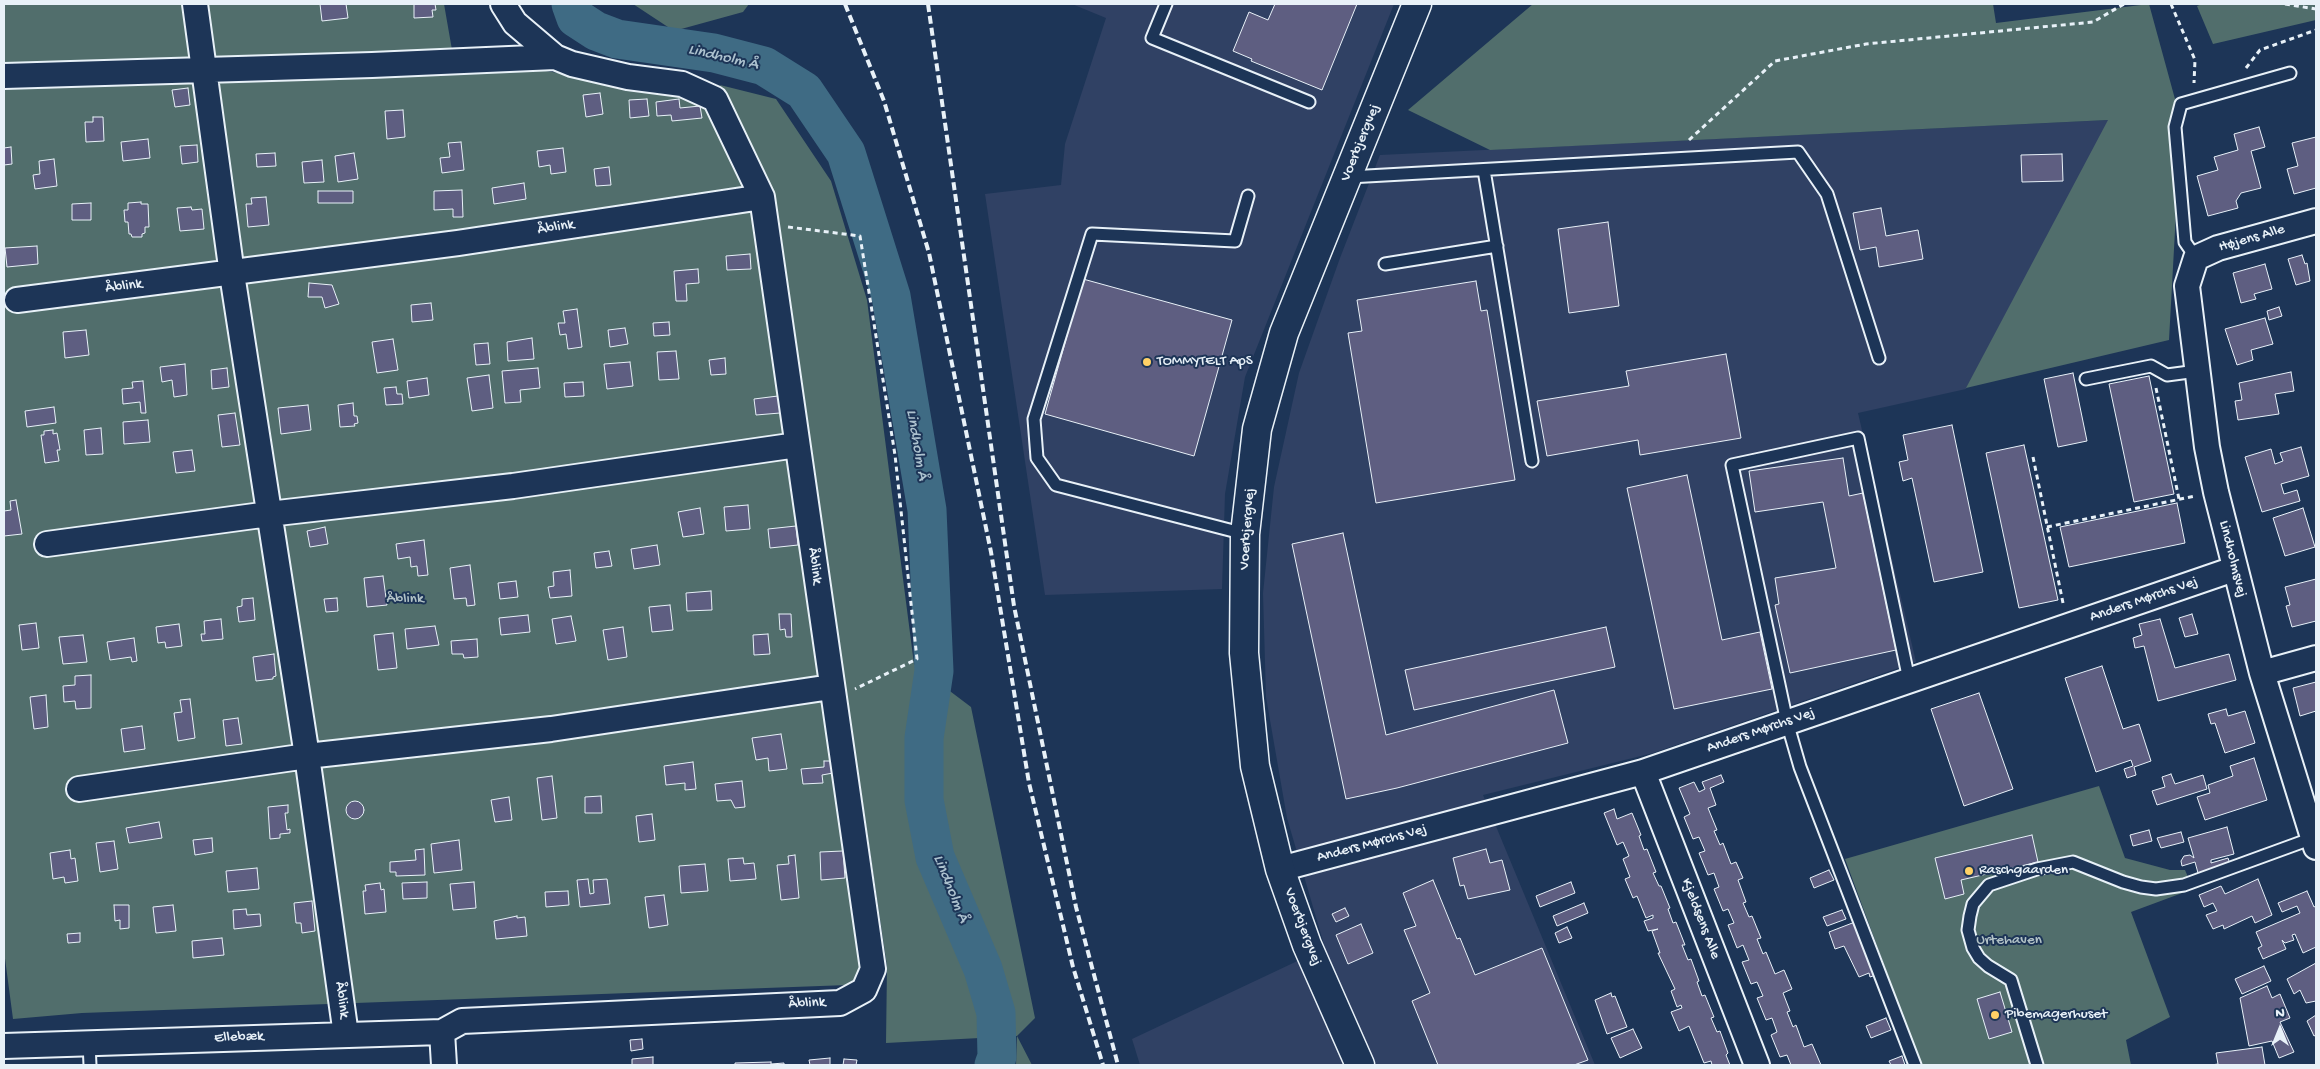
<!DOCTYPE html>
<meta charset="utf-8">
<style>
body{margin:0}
#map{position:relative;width:2320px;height:1069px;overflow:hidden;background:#1d3557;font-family:"Gochi Hand",sans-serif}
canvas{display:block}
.frame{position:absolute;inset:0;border:5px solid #e8f1f8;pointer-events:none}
.north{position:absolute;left:2255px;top:1004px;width:50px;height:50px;-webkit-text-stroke:4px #1d3557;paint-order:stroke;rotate:0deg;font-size:14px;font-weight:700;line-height:20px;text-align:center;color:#e8f1f8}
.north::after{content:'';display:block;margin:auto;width:18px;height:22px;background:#e8f1f8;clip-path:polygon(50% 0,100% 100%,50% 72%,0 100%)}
</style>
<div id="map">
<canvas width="2320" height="1069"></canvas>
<div class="frame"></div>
<div class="north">N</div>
</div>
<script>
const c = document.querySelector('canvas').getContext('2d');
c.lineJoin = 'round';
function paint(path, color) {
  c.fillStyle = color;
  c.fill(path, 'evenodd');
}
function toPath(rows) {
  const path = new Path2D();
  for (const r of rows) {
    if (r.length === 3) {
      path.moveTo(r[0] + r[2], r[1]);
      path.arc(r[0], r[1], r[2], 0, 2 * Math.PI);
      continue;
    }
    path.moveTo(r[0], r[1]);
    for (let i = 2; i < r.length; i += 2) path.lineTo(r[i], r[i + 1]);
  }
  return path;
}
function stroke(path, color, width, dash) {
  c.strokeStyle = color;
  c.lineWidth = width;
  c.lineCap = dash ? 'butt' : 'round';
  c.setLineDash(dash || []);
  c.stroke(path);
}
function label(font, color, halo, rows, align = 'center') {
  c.font = font + ' "Gochi Hand",sans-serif';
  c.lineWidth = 4;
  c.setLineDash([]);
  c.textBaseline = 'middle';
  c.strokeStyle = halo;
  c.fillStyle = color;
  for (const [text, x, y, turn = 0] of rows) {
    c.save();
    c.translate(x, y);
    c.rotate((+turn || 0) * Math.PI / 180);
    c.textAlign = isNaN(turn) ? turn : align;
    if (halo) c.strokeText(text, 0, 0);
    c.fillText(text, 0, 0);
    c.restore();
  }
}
paint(toPath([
 [1072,4,1394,4,1245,377,1225,494,1222,589,1045,595,985,194,1061,185,1065,144,1106,18],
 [2109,120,1966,389,1858,413,1916,662,1653,753,1483,795,1595,1065,1140,1065,1132,1039,1325,948,1287,818,1266,697,1263,593,1274,487,1299,373,1340,258,1380,155]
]), '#304164');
paint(toPath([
 [4,4,444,4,455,67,510,65,703,97,754,212,864,972,859,979,848,985,82,1013,13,1019,4,951],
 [633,4,749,4,743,12,674,31],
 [1533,4,1993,4,1996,23,2149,4,2181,121,2169,340,1966,388,2108,120,1490,150,1408,110],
 [2202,4,2316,4,2316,20,2213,44,2197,6],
 [720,85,776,99,831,181,867,300,914,664,971,707,1035,1018,1017,1036,1032,1065,1016,1065,1017,1036,886,1043,887,966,771,186],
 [2099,786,2125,858,2170,870,2185,870,2193,889,2131,912,2170,1017,2126,1040,2131,1065,1921,1065,1845,859]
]), '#516e6c');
stroke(toPath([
 [571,4,576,18,596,31,617,39,714,53,764,66,804,91,846,153,891,296,927,510,934,671,924,738,924,800,935,857,983,969,996,1013,997,1057,994,1065]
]), '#3f6b84', 39);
const building = toPath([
 [320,4,346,4,348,18,322,21,320,4],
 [414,4,435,4,436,10,432,10,433,17,414,18,414,4],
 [1275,4,1357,4,1322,90,1251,61,1252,59,1233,51,1249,12,1268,20,1275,4],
 [188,88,190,105,175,107,172,90,188,88],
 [600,93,603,114,586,117,583,95,600,93],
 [647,99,649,116,630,118,629,100,647,99],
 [679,99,680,108,700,106,702,118,672,121,671,115,657,116,656,102,679,99],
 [403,110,405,137,387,139,385,111,403,110],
 [93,117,103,117,104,141,86,142,85,122,93,122,93,117],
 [2259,127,2265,147,2251,151,2261,188,2241,193,2236,201,2238,208,2208,216,2197,176,2218,170,2214,157,2238,150,2234,134,2259,127],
 [2316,137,2316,188,2294,194,2287,169,2298,166,2292,143,2316,137],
 [148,139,150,158,123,161,121,142,148,139],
 [461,142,464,170,442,173,440,158,450,157,448,143,461,142],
 [197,145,198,162,182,164,180,146,197,145],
 [11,147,12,164,4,165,4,148,11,147],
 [563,148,566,172,551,174,550,165,539,167,537,151,563,148],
 [275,153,276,166,257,167,256,154,275,153],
 [354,153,358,179,338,182,335,156,354,153],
 [2062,154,2063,181,2022,182,2021,155,2062,154],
 [54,159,57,186,35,189,33,175,40,174,39,161,54,159],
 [322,160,324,182,304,183,302,162,322,160],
 [609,167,611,185,596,186,594,169,609,167],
 [524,183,526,199,494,204,492,188,524,183],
 [462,190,463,217,453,217,453,209,434,210,434,191,462,190],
 [318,191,353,191,353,203,318,203,318,191],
 [266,197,269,225,248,227,246,204,252,204,251,198,266,197],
 [141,202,141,204,148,204,149,227,145,227,145,233,142,234,142,237,132,237,131,234,129,234,128,222,125,222,124,210,128,210,128,203,141,202],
 [91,203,91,220,72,220,72,204,91,203],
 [191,207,192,210,202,209,204,229,180,231,177,208,191,207],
 [1881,208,1886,236,1918,230,1923,259,1879,267,1876,247,1860,250,1853,213,1881,208],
 [1608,222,1619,306,1569,313,1558,229,1608,222],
 [37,246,38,264,7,267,5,248,37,246],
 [750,254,751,269,727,270,726,256,750,254],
 [2302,255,2305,264,2307,263,2310,281,2296,285,2288,259,2302,255],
 [2265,264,2272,289,2254,294,2256,299,2241,303,2233,273,2265,264],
 [698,269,699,283,686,284,687,301,676,301,674,271,698,269],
 [1083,279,1232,320,1194,456,1045,414,1083,279],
 [1476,281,1481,311,1487,310,1515,480,1376,503,1348,333,1362,331,1357,300,1476,281],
 [309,283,332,285,339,304,325,308,322,297,308,297,309,283],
 [431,303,433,320,412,322,411,305,431,303],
 [2279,307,2282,316,2269,320,2267,311,2279,307],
 [577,309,582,347,568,349,566,334,560,335,558,323,565,323,563,311,577,309],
 [2265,318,2273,344,2251,350,2253,360,2237,365,2225,329,2265,318],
 [669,322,670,335,654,336,653,323,669,322],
 [625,328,628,344,610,347,608,330,625,328],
 [86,330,89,355,65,358,63,332,86,330],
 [532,338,534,359,508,361,507,342,532,338],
 [393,339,398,370,377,373,372,342,393,339],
 [488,343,490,364,476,365,474,344,488,343],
 [676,351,679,379,659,380,657,352,676,351],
 [1726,354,1741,438,1640,455,1638,440,1547,456,1537,401,1629,386,1626,371,1726,354],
 [725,358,726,374,711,375,709,360,725,358],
 [630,362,633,386,607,389,604,364,630,362],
 [185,364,187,395,174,397,172,380,162,382,160,367,185,364],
 [227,368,229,387,212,389,211,370,227,368],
 [538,368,540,388,520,390,521,402,505,403,502,371,538,368],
 [2291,372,2294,391,2275,394,2279,414,2238,420,2235,401,2242,400,2239,383,2291,372],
 [2073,373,2087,441,2058,447,2044,379,2073,373],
 [489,375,493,408,472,411,467,378,489,375],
 [2149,376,2174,494,2134,502,2109,384,2149,376],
 [427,378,429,395,409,398,407,381,427,378],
 [143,381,146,413,141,413,140,402,123,404,122,389,133,388,132,382,143,381],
 [583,382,584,396,565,397,564,383,583,382],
 [396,387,397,394,402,394,403,404,386,405,384,388,396,387],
 [778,396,780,413,756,415,754,399,778,396],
 [353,403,354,416,357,416,358,423,354,424,355,426,340,427,338,405,353,403],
 [308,405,311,430,281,434,278,408,308,405],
 [54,407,56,423,27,427,25,411,54,407],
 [235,413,240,445,222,447,218,415,235,413],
 [148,420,150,442,124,444,123,422,148,420],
 [1952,425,1983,572,1934,582,1912,478,1903,481,1899,462,1908,460,1903,435,1952,425],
 [101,428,103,454,86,455,84,430,101,428],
 [53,430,53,434,57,433,60,450,57,450,59,461,45,463,41,435,44,435,44,431,53,430],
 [2024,445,2058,600,2019,608,1986,453,2024,445],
 [2301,447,2309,476,2281,484,2284,494,2297,490,2300,501,2262,512,2245,457,2271,449,2275,464,2283,461,2280,453,2301,447],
 [192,450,195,471,176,473,173,452,192,450],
 [1843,458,1849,496,1863,493,1896,650,1790,673,1775,605,1779,604,1775,578,1836,568,1823,502,1755,512,1749,471,1843,458],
 [1687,475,1722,640,1760,632,1772,689,1674,709,1627,488,1687,475],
 [16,500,22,534,4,536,4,511,11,510,10,501,16,500],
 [2177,503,2185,543,2069,567,2060,527,2177,503],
 [748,505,750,529,726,531,724,507,748,505],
 [700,508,704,534,683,537,678,512,700,508],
 [2303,508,2315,547,2285,556,2273,518,2303,508],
 [796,526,798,545,770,548,768,529,796,526],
 [325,527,328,544,310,547,307,531,325,527],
 [1343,533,1386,735,1554,690,1568,743,1397,788,1346,799,1292,544,1343,533],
 [424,540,428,575,418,576,417,566,411,567,410,557,398,559,396,544,424,540],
 [657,545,660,565,634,569,631,549,657,545],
 [609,551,612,566,596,568,594,553,609,551],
 [470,565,475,605,467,606,466,598,454,599,450,568,470,565],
 [570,570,572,596,550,598,548,587,554,586,553,572,570,570],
 [383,576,387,605,367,607,364,578,383,576],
 [2316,579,2316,621,2292,627,2286,606,2290,605,2285,587,2316,579],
 [516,581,518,597,500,599,498,583,516,581],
 [711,591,712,610,687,611,686,593,711,591],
 [253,598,255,620,239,622,237,607,242,606,242,599,253,598],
 [337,598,338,611,326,612,324,599,337,598],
 [670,605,673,630,652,632,649,607,670,605],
 [779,614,791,614,792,637,786,637,785,629,780,630,779,614],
 [2192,614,2198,634,2185,637,2179,618,2192,614],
 [528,615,530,632,501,635,499,618,528,615],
 [571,616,576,641,556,644,552,619,571,616],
 [221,619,223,639,202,641,201,634,205,634,204,621,221,619],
 [2160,619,2175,668,2229,654,2236,680,2158,701,2144,646,2135,648,2133,638,2142,635,2139,624,2160,619],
 [36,623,39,648,22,650,19,625,36,623],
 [179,624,182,646,166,648,165,642,158,643,156,627,179,624],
 [435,626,439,645,407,649,405,629,435,626],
 [623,627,627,657,608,660,603,630,623,627],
 [1606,627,1615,667,1414,710,1405,670,1606,627],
 [393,633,397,668,378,670,374,635,393,633],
 [768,634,770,654,754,655,753,635,768,634],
 [83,635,87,662,63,664,59,637,83,635],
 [134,638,137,661,132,662,131,657,110,660,107,642,134,638],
 [477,639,478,657,464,658,463,654,452,654,451,641,477,639],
 [274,654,276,676,273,677,273,679,256,681,253,657,274,654],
 [2102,666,2123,729,2139,724,2151,761,2134,767,2136,775,2127,778,2124,769,2133,766,2131,760,2096,772,2065,678,2102,666],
 [91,675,91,708,76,709,75,701,64,702,63,686,75,685,75,676,91,675],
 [2316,682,2316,711,2300,716,2293,688,2316,682],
 [1979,693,2013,789,1964,806,1931,709,1979,693],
 [46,695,48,727,34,729,30,697,46,695],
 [190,699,195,738,178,741,174,713,182,712,180,700,190,699],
 [2226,709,2228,716,2245,711,2255,743,2225,753,2215,723,2211,724,2208,714,2226,709],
 [238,718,242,744,226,746,223,720,238,718],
 [142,726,145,749,124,752,121,729,142,726],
 [781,734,787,769,769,771,768,758,756,760,752,738,781,734],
 [2254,758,2267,800,2205,820,2197,797,2210,793,2208,785,2233,776,2230,766,2254,758],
 [824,761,832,761,833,773,822,775,823,783,803,784,801,769,824,767,824,761],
 [693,762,696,789,685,790,685,783,666,785,664,766,693,762],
 [2171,774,2175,784,2203,775,2207,789,2157,805,2152,791,2165,787,2162,777,2171,774],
 [1721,775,1724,782,1710,788,1716,805,1708,808,1717,830,1714,831,1720,845,1723,843,1731,864,1736,862,1743,878,1738,880,1746,902,1743,903,1749,917,1752,916,1761,938,1757,939,1763,954,1766,952,1775,974,1784,970,1792,989,1783,993,1790,1011,1787,1012,1793,1027,1796,1025,1804,1047,1812,1044,1821,1065,1791,1065,1787,1055,1780,1057,1771,1035,1777,1032,1772,1018,1766,1020,1757,998,1763,996,1757,982,1751,984,1742,962,1749,960,1743,945,1737,948,1728,925,1734,923,1728,909,1723,911,1714,889,1719,887,1714,873,1708,875,1699,853,1705,851,1699,837,1693,839,1684,817,1690,814,1679,788,1694,782,1699,792,1705,789,1702,782,1721,775],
 [552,776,557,818,542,820,537,778,552,776],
 [742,781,745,807,735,808,731,800,717,801,715,784,742,781],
 [601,796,602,813,585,813,585,797,601,796],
 [509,797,512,820,495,822,491,800,509,797],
 [355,810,9],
 [288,805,288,813,285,813,287,830,290,829,290,833,280,834,280,838,270,839,268,807,288,805],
 [1614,809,1617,819,1632,813,1641,835,1639,836,1644,850,1647,849,1656,872,1653,873,1659,886,1661,886,1670,908,1668,909,1673,923,1676,922,1685,945,1682,945,1688,960,1691,959,1699,981,1697,982,1702,996,1705,995,1714,1017,1711,1018,1717,1032,1720,1031,1728,1053,1726,1055,1730,1065,1712,1065,1711,1061,1704,1063,1689,1026,1679,1031,1671,1012,1682,1008,1681,1005,1677,1007,1671,991,1675,989,1658,953,1660,953,1652,931,1658,929,1648,931,1644,921,1653,918,1653,915,1646,918,1637,896,1633,898,1625,879,1630,877,1623,859,1629,856,1623,842,1617,845,1604,813,1614,809],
 [652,814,655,840,639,842,636,816,652,814],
 [159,822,162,838,129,843,126,828,159,822],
 [2227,827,2234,854,2211,860,2211,863,2228,858,2230,864,2198,873,2195,862,2182,866,2181,861,2184,856,2190,855,2194,858,2188,838,2227,827],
 [2149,830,2152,841,2133,846,2130,835,2149,830],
 [2181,832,2184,842,2161,848,2157,838,2181,832],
 [2032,835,2038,862,1961,880,1964,894,1945,899,1935,858,2032,835],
 [212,838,213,852,195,855,193,840,212,838],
 [459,840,462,870,434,873,431,844,459,840],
 [114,841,118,869,100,872,96,843,114,841],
 [424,849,425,875,396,876,396,872,390,872,390,862,416,860,415,850,424,849],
 [1486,849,1490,863,1502,860,1510,890,1468,899,1464,885,1460,886,1453,858,1486,849],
 [70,850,71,859,75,858,78,881,65,883,64,877,53,879,50,853,70,850],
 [843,851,845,878,821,880,820,852,843,851],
 [795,855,799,898,781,900,777,865,789,864,788,856,795,855],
 [743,858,744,864,754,863,756,879,730,881,728,859,743,858],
 [705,864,708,891,681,893,679,866,705,864],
 [257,868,259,889,228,892,226,871,257,868],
 [1829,870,1834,880,1814,888,1810,878,1829,870],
 [588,879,590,894,594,893,593,880,607,879,610,904,580,907,577,880,588,879],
 [2258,879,2272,915,2255,923,2252,916,2224,929,2223,925,2213,929,2206,915,2217,911,2213,903,2204,907,2199,895,2221,886,2225,894,2258,879],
 [1433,880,1457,939,1460,938,1475,975,1542,948,1588,1060,1574,1065,1438,1065,1412,1001,1430,993,1404,930,1416,926,1403,893,1433,880],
 [427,882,427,898,403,899,402,883,427,882],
 [474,882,476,908,453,910,450,884,474,882],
 [1571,882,1575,893,1540,907,1536,896,1571,882],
 [380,883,381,890,384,889,386,912,365,914,363,891,366,891,365,885,380,883],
 [568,891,569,905,546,907,545,892,568,891],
 [2307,891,2314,907,2316,906,2316,947,2303,953,2295,934,2292,935,2294,940,2285,943,2282,940,2286,949,2263,959,2258,948,2262,946,2256,932,2300,913,2297,906,2282,912,2278,903,2307,891],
 [664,895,668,925,649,928,645,897,664,895],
 [312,901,315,931,302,933,301,923,296,923,294,903,312,901],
 [1584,903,1588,913,1557,926,1553,916,1584,903],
 [114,905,129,905,129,928,120,929,120,920,115,921,114,905],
 [173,905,176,931,156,933,153,907,173,905],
 [1345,908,1349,916,1336,922,1332,914,1345,908],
 [246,909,247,915,260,914,261,926,234,929,233,910,246,909],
 [1842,910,1846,919,1827,926,1823,917,1842,910],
 [517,916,517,918,525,917,527,936,496,939,494,921,517,916],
 [1855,922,1876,975,1870,977,1869,973,1859,977,1844,946,1835,949,1829,932,1855,922],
 [1361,924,1373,953,1348,964,1336,935,1361,924],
 [1567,927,1572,938,1559,943,1555,933,1567,927],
 [80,933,80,942,68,943,67,934,80,933],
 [222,938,224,955,193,958,192,941,222,938],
 [2316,963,2316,1001,2306,1003,2300,990,2294,994,2287,979,2316,963],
 [2264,966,2271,981,2242,994,2235,979,2264,966],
 [2267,986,2272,998,2280,994,2290,1018,2280,1022,2294,1052,2279,1058,2272,1041,2249,1046,2240,998,2267,986],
 [2000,992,2012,1032,1989,1039,1977,999,2000,992],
 [1611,993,1612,997,1615,996,1627,1027,1607,1034,1595,1000,1611,993],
 [2316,1015,2316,1035,2314,1036,2307,1021,2316,1015],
 [1886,1018,1891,1030,1871,1038,1866,1026,1886,1018],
 [1633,1029,1642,1048,1620,1058,1611,1038,1633,1029],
 [642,1039,643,1049,631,1051,630,1040,642,1039],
 [2262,1047,2265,1065,2211,1065,2218,1064,2216,1053,2262,1047],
 [1902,1056,1905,1065,1891,1065,1889,1061,1902,1056],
 [653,1057,653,1065,632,1065,632,1059,653,1057],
 [830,1058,830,1065,810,1065,809,1060,830,1058],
 [844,1059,857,1060,856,1065,843,1065,844,1059],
 [771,1062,771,1064,784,1063,784,1065,735,1065,735,1063,771,1062]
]);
paint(building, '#5e5e81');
stroke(building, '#e8f1f8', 1);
const lane = toPath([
 [1166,4,1152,38,1309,102],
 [1484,170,1532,461],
 [1349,177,1798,152,1827,194,1879,358],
 [2196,258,2185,242,2175,127,2181,104,2290,73],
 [1385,264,1497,246],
 [2086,379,2151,366,2167,375,2197,371],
 [1245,534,1056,485,1037,458,1034,419,1092,234,1235,241,1248,196],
 [1909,680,1858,438,1732,465,1787,722,1800,767,1915,1065],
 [89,1043,90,1065],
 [2037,1065,2011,980,1988,966,1979,958,1973,948,1968,930,1970,916,1973,904,1989,885,2037,869,2073,862,2123,882,2141,887,2156,889,2184,885,2313,838]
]);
const street = toPath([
 [195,4,232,274,307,756,346,1035],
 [4,76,372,65,555,57],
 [2316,221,2218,248,2196,258,2187,286,2207,447,2216,492,2262,673,2316,847],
 [17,300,458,243,762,197],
 [47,544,269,514,513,486,797,445],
 [2262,673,2316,658],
 [1643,772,1757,1065],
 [79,789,307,756,551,729,831,687],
 [1280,869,1643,772,2234,569],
 [442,1032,444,1065],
 [4,1046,442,1032,462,1021,840,1003,864,990,873,969,762,197,715,99,682,84,628,77,572,64,555,57,515,23,503,4]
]);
const secondary = toPath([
 [1360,1065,1307,945,1280,869,1255,766,1244,653,1245,534,1257,429,1284,333,1417,4]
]);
stroke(lane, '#e8f1f8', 15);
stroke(street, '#e8f1f8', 28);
stroke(secondary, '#e8f1f8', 31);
stroke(toPath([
 [2171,4,2195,60,2194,83],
 [2285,4,2316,9],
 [2246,68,2260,50,2316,30],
 [1689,140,1775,61,1866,44,2093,22,2124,4],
 [788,227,860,236,895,455,917,659,855,689],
 [2156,388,2179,499],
 [2033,457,2063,603],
 [2047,527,2195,496]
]), '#e8f1f8', 3, [5, 4]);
stroke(lane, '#1d3557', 11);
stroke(street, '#1d3557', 24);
stroke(secondary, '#1d3557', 28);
stroke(toPath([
 [845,4,884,101,929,253,991,552,1029,783,1073,967,1103,1065],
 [928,4,1014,606,1076,907,1118,1065]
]), '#e8f1f8', 4, [8, 4]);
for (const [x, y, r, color] of [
 [1147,362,5,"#ffd166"],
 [1969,871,5,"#ffd166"],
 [1995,1015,5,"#ffd166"]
]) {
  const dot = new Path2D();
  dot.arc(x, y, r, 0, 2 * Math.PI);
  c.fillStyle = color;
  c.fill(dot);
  stroke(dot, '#1d3557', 2);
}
label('15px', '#e8f1f8', '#1d3557', [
 ["Voerbjergvej",1361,143,-68],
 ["Åblink",556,228,-9],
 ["Højens Alle",2252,239,-16],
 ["Åblink",124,287,-7],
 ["Voerbjergvej",1248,529,-86],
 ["Lindholmsvej",2232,559,76],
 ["Åblink",814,566,82],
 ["Anders Mørchs Vej",2144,600,-19],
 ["Anders Mørchs Vej",1761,731,-19],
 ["Anders Mørchs Vej",1372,844,-15],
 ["Kjeldsens Alle",1700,919,69],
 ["Voerbjergvej",1302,927,69],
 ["Åblink",341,1000,82],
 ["Åblink",807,1004,-3],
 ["Ellebæk",239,1038,-2]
]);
label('15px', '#e8f1f8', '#1d3557', [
 ["TOMMYTELT ApS",1157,362],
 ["Raschgaarden",1979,871],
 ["Pibemagerhuset",2005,1015]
], 'left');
label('15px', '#b3c3c7', '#1d3557', [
 ["Åblink",405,600],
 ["Urtehaven",2009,941]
]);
label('italic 16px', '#adc2cf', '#1d3557', [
 ["Lindholm Å",723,58,13],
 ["Lindholm Å",916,445,80],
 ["Lindholm Å",950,889,68]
]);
</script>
